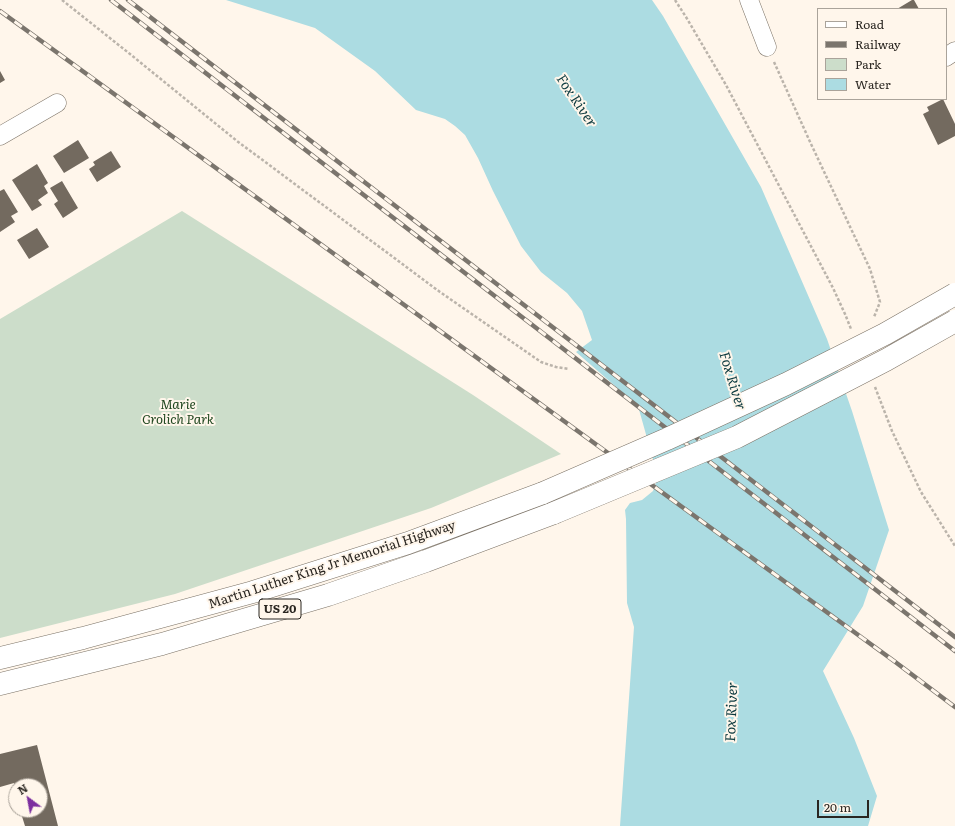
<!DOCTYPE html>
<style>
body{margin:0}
#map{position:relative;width:955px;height:826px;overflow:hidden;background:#fff6eb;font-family:Literata,serif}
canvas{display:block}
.legend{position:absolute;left:817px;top:8px;width:130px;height:92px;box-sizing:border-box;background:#fff6eb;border:1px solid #aaa39a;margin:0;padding:5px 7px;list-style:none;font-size:12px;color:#2a2621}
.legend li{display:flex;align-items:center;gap:8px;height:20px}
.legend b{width:20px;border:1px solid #aaa39a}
.north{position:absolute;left:8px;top:778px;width:40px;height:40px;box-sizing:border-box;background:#fff6eb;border:1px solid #aaa39a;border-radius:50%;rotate:328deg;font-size:11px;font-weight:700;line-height:16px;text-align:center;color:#2a2621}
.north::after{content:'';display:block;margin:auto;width:14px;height:18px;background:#7c2e9f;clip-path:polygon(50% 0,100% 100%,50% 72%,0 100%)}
.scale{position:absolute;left:817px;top:800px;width:52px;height:18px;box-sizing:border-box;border:2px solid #2a2621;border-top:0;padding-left:5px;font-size:12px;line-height:14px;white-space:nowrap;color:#2a2621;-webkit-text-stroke:3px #fff6eb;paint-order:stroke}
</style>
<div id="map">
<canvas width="955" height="826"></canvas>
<ul class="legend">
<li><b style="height:5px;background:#fff"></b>Road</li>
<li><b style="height:5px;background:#7b756d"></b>Railway</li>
<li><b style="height:11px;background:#ccddca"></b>Park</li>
<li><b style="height:11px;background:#acdce2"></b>Water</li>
</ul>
<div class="north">N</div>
<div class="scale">20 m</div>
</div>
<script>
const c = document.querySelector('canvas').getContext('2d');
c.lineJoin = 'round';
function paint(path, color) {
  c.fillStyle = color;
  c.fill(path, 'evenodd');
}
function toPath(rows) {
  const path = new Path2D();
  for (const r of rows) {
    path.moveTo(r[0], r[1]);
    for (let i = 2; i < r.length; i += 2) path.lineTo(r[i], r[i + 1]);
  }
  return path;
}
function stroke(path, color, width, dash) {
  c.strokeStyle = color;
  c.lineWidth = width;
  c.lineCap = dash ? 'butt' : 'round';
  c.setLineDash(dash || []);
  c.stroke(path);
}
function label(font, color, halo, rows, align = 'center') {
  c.font = font + ' Literata,serif';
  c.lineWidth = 4;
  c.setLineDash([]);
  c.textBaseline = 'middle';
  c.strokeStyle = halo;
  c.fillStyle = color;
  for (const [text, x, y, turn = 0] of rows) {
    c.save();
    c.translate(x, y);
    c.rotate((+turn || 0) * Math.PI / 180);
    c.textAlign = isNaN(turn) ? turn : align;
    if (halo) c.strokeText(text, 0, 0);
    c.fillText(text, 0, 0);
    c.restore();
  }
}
paint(toPath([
 [182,211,473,395,561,454,431,508,175,594,0,638,0,319]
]), '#ccddca');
paint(toPath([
 [226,0,652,0,663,16,761,187,827,339,852,411,889,530,863,606,823,671,854,738,877,796,868,826,620,826,634,627,627,603,626,519,625,510,630,503,642,500,653,491,658,477,638,406,576,352,592,340,582,311,567,293,541,272,521,246,493,191,478,158,465,135,455,126,445,119,416,110,375,71,315,28]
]), '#acdce2');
paint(toPath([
 [912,0,914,0,919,9,897,9],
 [0,71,5,80,0,83],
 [943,99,955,124,955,136,938,145,923,114,929,111,927,107],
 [78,140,89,158,64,173,53,156],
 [111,151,121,167,97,182,89,169,95,165,93,162],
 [37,164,48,183,44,186,48,193,38,200,42,205,32,211,12,180],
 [62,181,78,208,63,218,54,204,58,201,50,188],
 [4,189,18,212,11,216,15,222,0,232,0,191],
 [37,228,49,247,29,259,17,240],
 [37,745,58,826,25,826,20,810,40,810,40,786,16,786,15,791,14,783,0,787,0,754]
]), '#736a5f');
const minor = toPath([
 [749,0,767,47],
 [946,57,955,51],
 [0,136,57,103]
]);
const motorway = toPath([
 [0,658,83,638,253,592,408,543,543,493],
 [0,684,162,644,328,595,426,561,554,513]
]);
stroke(minor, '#7b7266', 19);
stroke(motorway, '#7b7266', 23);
stroke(toPath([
 [62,0,130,54,237,141,440,292,541,362,556,367,569,369],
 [675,0,686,17,726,85,833,288,845,314,851,329],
 [774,62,811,144,870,269,880,302,874,317],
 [875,387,892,431,921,492,955,546]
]), '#bbb4ab', 2.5, [3, 2]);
stroke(minor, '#fff', 18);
stroke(motorway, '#fff', 22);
const rail = toPath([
 [111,0,955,651],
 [128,0,955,637],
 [0,11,894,661,955,707]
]);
stroke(rail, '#7b756d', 4.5);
stroke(rail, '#fff6eb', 3, [9]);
const motorwayBridge = toPath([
 [543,493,667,439,786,384,885,334,955,294],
 [554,513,737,437,886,360,955,321]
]);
stroke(motorwayBridge, '#7b7266', 23, []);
stroke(motorwayBridge, '#fff', 22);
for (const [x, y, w] of [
 [280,609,42]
]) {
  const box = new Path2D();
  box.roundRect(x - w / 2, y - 10, w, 20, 3);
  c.fillStyle = '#fff6eb';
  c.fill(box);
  stroke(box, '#2a2621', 1);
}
label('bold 12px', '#2a2621', null, [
 ["US 20",280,609]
]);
label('italic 13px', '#20471f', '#fff6eb', [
 ["Marie",178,405],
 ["Grolich Park",178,420]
]);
label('13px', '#2a2621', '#fff6eb', [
 ["Martin Luther King Jr Memorial Highway",332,565,-18]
]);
label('italic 14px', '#0b393e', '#fff6eb', [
 ["Fox River",576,101,56],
 ["Fox River",732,381,73],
 ["Fox River",732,712,-88]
]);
</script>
